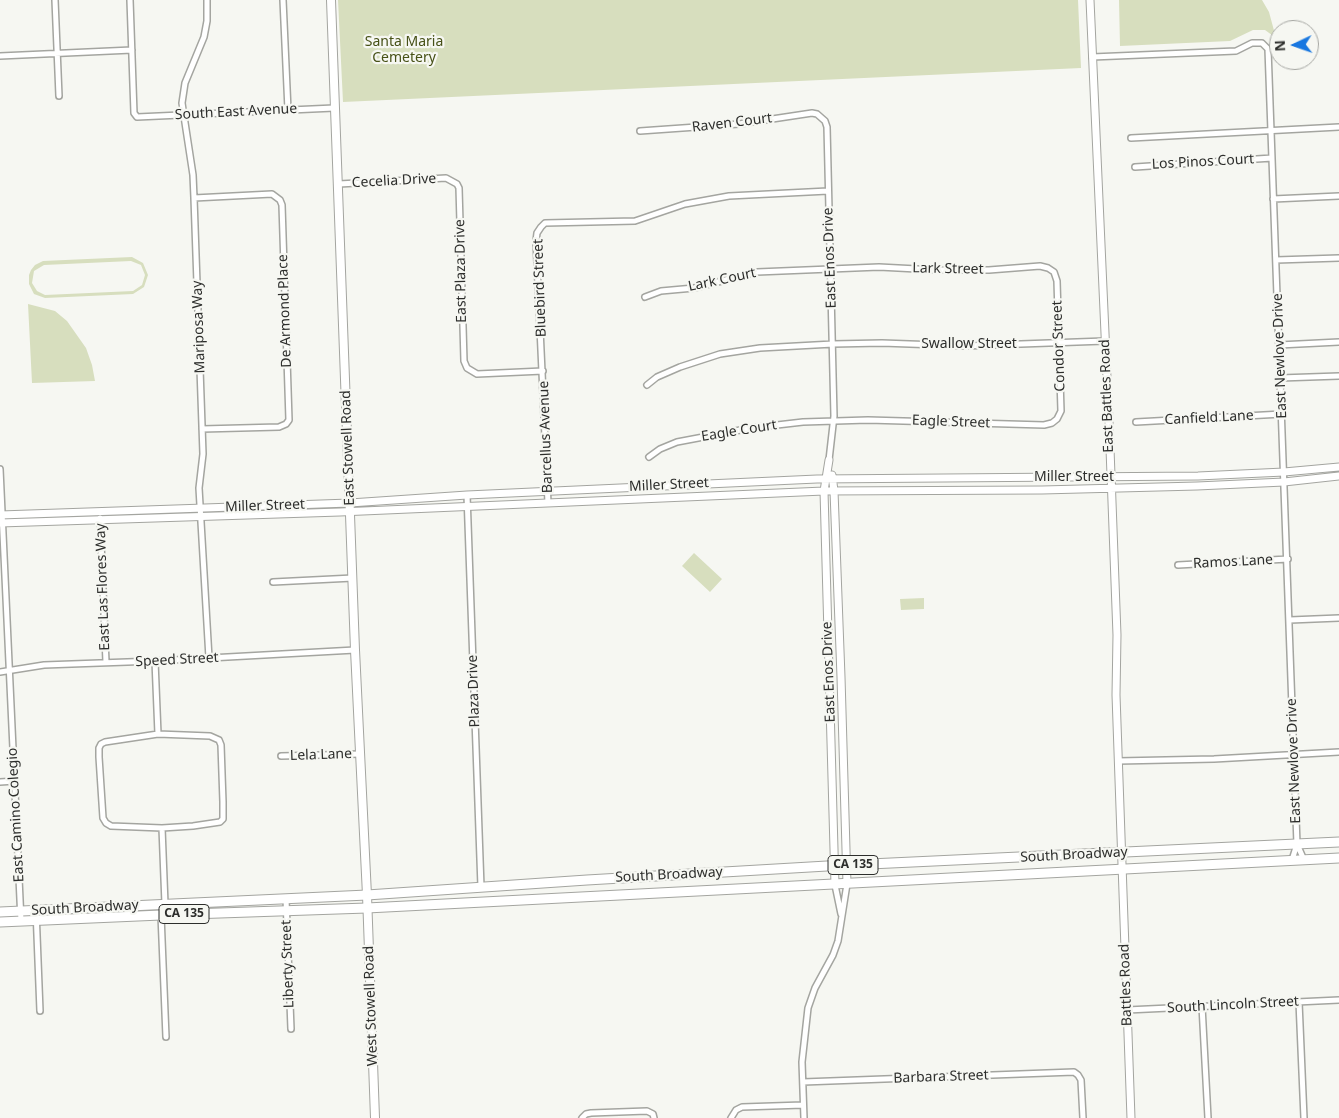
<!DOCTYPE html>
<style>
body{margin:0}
#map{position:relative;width:1339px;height:1118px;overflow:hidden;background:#f6f7f2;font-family:"Noto Sans",sans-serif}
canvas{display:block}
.north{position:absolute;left:1269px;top:20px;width:50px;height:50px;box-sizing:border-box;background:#f6f7f2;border:1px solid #a6a7a3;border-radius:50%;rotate:267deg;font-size:14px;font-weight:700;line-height:20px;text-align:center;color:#2d2e2c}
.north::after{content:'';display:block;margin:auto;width:18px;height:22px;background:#1877e0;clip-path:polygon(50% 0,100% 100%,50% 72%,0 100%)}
</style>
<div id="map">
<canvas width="1339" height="1118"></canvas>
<div class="north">N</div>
</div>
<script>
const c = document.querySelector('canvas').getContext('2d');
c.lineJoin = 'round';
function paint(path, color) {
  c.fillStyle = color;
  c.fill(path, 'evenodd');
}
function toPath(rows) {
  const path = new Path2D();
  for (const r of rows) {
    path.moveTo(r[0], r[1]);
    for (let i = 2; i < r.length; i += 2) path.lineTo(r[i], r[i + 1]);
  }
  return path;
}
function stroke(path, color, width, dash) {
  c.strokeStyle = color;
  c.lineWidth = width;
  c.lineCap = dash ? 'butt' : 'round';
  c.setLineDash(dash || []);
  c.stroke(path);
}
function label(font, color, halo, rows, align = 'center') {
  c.font = font + ' "Noto Sans",sans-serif';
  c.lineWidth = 4.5;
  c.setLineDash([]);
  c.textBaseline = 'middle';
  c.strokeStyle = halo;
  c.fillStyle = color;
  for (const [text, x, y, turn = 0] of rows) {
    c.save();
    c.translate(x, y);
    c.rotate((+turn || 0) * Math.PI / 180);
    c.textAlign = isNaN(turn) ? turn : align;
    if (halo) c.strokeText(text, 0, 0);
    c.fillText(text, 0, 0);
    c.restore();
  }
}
paint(toPath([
 [338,0,1078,0,1081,68,343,102],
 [1119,0,1262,0,1269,12,1276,38,1265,30,1253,30,1230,41,1120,46],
 [132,257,143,263,148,275,144,287,133,294,45,298,34,294,29,284,29,275,31,270,35,265,43,261],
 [131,261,141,265,145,275,142,285,133,291,45,295,37,291,32,283,34,271,44,265],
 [28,304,55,311,67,321,86,348,92,365,95,381,32,383],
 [694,553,722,579,710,592,682,566],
 [924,598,924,609,901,610,900,599]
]), '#d7debe');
const minor = toPath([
 [55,0,59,96],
 [130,0,134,113,137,117,334,108],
 [207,0,207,21,204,37,185,83,182,103,193,175,194,198,203,454,199,488,209,658],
 [283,0,288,110],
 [0,56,132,50],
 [1092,57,1236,51,1252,43,1262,43,1268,49,1297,844,1292,860],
 [640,131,739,124,812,113,817,114,825,121,827,127,834,416,829,460],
 [1131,138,1339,127],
 [1135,167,1272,158],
 [339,184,446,178,457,184,459,188,464,361,467,368,477,374,543,371],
 [194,198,272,194,280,200,282,205,289,420,286,424,279,427,202,429],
 [1273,199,1339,196],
 [1276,260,1339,258],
 [645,297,661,291,694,288,757,272,879,267,936,270,989,270,1040,266,1048,268,1054,272,1057,281,1061,411,1057,419,1052,423,1044,425,868,420,803,422,751,428,677,442,660,449,649,457],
 [1279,345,1339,342],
 [1280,378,1339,376],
 [647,385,657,377,680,367,720,354,760,348,833,344,882,343,965,346,1105,341],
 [1136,422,1282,414],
 [0,469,21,921],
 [467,495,481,887],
 [548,503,536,241,537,233,541,227,545,223,635,221,685,204,729,196,828,191],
 [100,518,106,662],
 [1178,565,1288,559],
 [273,582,353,578],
 [1290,620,1339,618],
 [155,661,158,734],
 [0,672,44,665,155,661,355,650],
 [158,734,210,736,219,740,221,745,223,802,223,819,220,822,193,826,162,828,111,826,106,823,103,818,99,757,99,748,101,744,105,742,158,734],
 [281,756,360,754],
 [1118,761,1214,759,1339,752],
 [0,782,15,781],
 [162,828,165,904,161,915,166,1037],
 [1297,844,1304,860],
 [835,885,841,914],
 [286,899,291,1029],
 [36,910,40,1011],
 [1299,1002,1304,1118],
 [1202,1006,1208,1118],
 [1127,1010,1339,1000],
 [803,1082,1074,1072,1078,1075,1081,1080,1083,1118],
 [582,1118,586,1114,591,1113,647,1111,653,1114,654,1118],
 [731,1118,736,1110,742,1107,803,1105],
 [804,1118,802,1062,808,1008,815,988,833,955,838,941,847,884]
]);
const tertiary = toPath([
 [1090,0,1109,422,1117,635,1116,695,1131,1118],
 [829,460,824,491,835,885],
 [832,475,834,491,841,677,847,884],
 [0,515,350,503,467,495,817,479,1198,476,1284,472,1339,467],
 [0,523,340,512,824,491,1042,490,1197,486,1284,482,1339,476]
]);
const secondary = toPath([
 [331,0,355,650,367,895,375,1118]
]);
const primary = toPath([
 [0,912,367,895,587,880,827,866,1339,842],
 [0,922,161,915,367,908,1339,858]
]);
stroke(minor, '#a4a5a0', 8);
stroke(tertiary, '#a4a5a0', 9);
stroke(secondary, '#a4a5a0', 10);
stroke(primary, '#a4a5a0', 11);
stroke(minor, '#fff', 5);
stroke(tertiary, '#fff', 7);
stroke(secondary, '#fff', 8);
stroke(primary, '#fff', 9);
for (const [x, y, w] of [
 [853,865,50],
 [184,914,50]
]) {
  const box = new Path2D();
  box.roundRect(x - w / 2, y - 9.5, w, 19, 4);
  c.fillStyle = '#f6f7f2';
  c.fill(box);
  stroke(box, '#2d2e2c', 1);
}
label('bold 12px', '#2d2e2c', null, [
 ["CA 135",853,865],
 ["CA 135",184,914]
]);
label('14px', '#475117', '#f6f7f2', [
 ["Santa Maria",404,42],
 ["Cemetery",404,58]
]);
label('14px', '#2d2e2c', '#f6f7f2', [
 ["South East Avenue",236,112,-3],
 ["Raven Court",732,123,-7],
 ["Los Pinos Court",1203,162,-3],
 ["Cecelia Drive",394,181,-3],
 ["East Enos Drive",830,258,-92],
 ["Lark Street",948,269,1],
 ["East Plaza Drive",461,271,-91],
 ["Lark Court",722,280,-12],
 ["Bluebird Street",540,288,-92],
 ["De Armond Place",285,311,-92],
 ["Mariposa Way",199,327,-92],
 ["Swallow Street",969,344],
 ["Condor Street",1059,346,-92],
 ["East Newlove Drive",1280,356,-92],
 ["East Battles Road",1107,396,-92],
 ["Canfield Lane",1209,418,-3],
 ["Eagle Street",951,422,2],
 ["Eagle Court",739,431,-9],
 ["Barcellus Avenue",546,437,-92],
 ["East Stowell Road",348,448,-92],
 ["Miller Street",1074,477],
 ["Miller Street",669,485,-3],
 ["Miller Street",265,506,-2],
 ["Ramos Lane",1233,562,-3],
 ["East Las Flores Way",103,587,-92],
 ["Speed Street",177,660,-3],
 ["East Enos Drive",829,672,-92],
 ["Plaza Drive",474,691,-92],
 ["Lela Lane",321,755,-2],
 ["East Newlove Drive",1294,761,-92],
 ["East Camino Colegio",16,815,-93],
 ["South Broadway",1074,855,-3],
 ["South Broadway",669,875,-3],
 ["South Broadway",85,908,-3],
 ["Liberty Street",288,964,-92],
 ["Battles Road",1126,985,-92],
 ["South Lincoln Street",1233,1005,-3],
 ["West Stowell Road",371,1006,-92],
 ["Barbara Street",941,1077,-2]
]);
</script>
